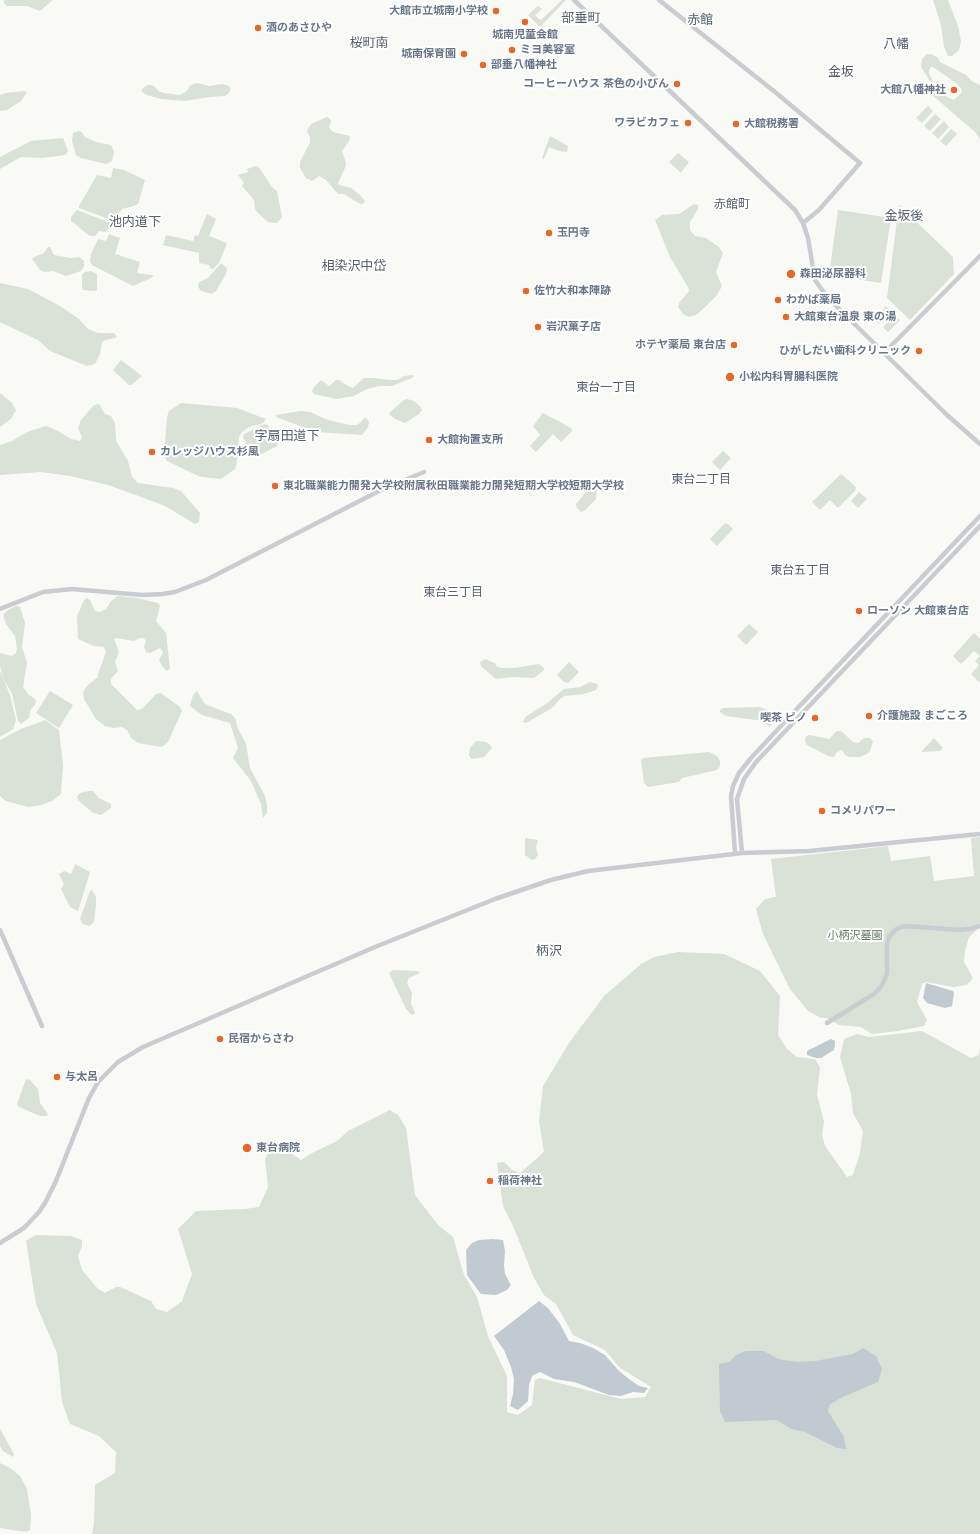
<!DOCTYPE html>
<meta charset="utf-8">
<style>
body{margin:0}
canvas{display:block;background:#f9f9f6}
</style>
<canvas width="980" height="1534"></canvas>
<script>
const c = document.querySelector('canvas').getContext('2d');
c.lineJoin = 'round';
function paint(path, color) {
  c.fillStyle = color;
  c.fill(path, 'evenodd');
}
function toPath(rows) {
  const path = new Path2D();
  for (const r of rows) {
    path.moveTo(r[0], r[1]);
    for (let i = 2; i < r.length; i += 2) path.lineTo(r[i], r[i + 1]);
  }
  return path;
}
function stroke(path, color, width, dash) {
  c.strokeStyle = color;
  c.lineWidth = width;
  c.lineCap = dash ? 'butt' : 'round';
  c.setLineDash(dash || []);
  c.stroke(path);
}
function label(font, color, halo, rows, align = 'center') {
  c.font = font + ' Mulish,"Noto Sans JP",sans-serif';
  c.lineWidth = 4;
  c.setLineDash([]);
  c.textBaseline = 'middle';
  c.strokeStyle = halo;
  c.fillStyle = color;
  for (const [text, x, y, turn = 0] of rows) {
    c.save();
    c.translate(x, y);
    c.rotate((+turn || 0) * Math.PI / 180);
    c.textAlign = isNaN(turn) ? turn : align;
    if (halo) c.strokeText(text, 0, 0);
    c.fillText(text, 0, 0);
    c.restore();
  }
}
paint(toPath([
 [4,0,53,0,40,11,27,6,7,6,4,3],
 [562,0,566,0,540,27,528,15,538,6,542,9,535,15,540,20,542,19],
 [933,0,948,0,958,26,961,41,959,50,952,56,948,56,944,47,941,25],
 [927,54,931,54,937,57,940,62,966,75,973,82,980,85,980,139,975,132,931,94,929,87,930,81,921,67,922,59],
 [931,67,933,67,956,83,961,88,962,92,954,100,943,95,934,84,929,73,929,70],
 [198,83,209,86,222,84,229,86,231,89,229,93,225,96,209,97,185,101,161,99,147,95,142,92,142,89,147,85,152,85,155,87,158,91,164,93,179,95,186,92,190,86,193,84],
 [24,91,27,92,21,101,7,110,0,111,0,95,6,93],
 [928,106,933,111,922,123,916,118],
 [935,114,941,119,930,131,924,126],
 [327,117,329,118,331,121,329,127,333,132,350,136,349,141,342,151,346,163,345,168,338,183,339,185,351,188,360,195,365,201,363,204,360,204,344,194,338,194,326,180,319,176,312,181,306,178,300,168,300,162,310,142,310,137,307,131,311,124],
 [944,121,949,127,938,139,932,133],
 [951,129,957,134,946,146,940,141],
 [78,131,82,132,85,137,96,142,111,145,114,152,112,161,106,164,81,158,76,155,72,141,73,133],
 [550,136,568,146,567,152,560,151,549,147,544,159,542,158],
 [63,138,68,151,65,155,42,158,21,157,0,169,0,157,31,141],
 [678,153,689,162,681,173,669,162],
 [256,166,260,169,272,187,277,191,282,217,277,223,268,222,257,212,255,209,254,200,242,186,244,183,238,175,248,172,247,169],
 [113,168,124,170,145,180,138,204,134,206,122,209,114,221,79,208,79,206,97,175,111,178],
 [694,204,698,205,698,209,690,222,690,230,695,236,706,238,719,247,723,253,716,272,722,286,717,295,703,309,696,315,689,317,683,314,678,307,679,303,689,291,688,287,670,257,655,220,662,215,679,214],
 [899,205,953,257,954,274,910,320,887,298],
 [77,210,111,223,112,226,105,232,99,231,95,236,90,236,71,221,71,217],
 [838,210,891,218,881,283,829,275],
 [207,214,216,219,209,236,227,243,219,263,213,269,211,269,209,265,199,263,199,253,163,245,166,235,193,241,195,235,198,236],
 [109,234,120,238,115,254,140,262,137,273,152,275,154,275,151,278,133,286,92,265,90,262,91,254,98,239,106,241],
 [48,247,50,247,54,255,70,258,79,257,84,261,84,266,81,271,66,276,53,271,45,272,40,270,32,259,34,257,44,253],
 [221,263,227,268,226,274,216,291,212,294,201,291,198,287,199,282,208,278],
 [91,271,97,274,97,290,94,291,83,290,82,287,82,274,85,272],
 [0,283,28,289,60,306,79,319,88,329,98,333,114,333,117,337,116,338,105,340,102,342,100,354,95,364,87,366,50,351,38,340,0,322],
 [886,306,891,311,879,324,874,319],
 [894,315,900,320,888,332,883,327],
 [121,360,142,376,131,385,129,385,113,370],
 [412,375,414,376,412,378,392,386,379,386,367,389,354,396,336,399,314,394,312,391,315,386,321,380,329,386,336,380,339,380,350,387,353,388,364,378,374,378,390,380,398,380,404,376],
 [0,393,12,403,16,410,11,419,0,427],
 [407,399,414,401,420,406,422,410,419,414,405,423,395,419,390,415,389,413,404,400],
 [181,403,237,408,266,419,263,423,249,427,242,432,239,437,237,462,235,469,221,479,202,477,194,474,167,461,164,456,167,417,169,411],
 [99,404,105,414,111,416,115,423,116,441,128,461,132,477,138,483,173,488,181,491,200,513,199,522,195,524,165,506,144,498,108,485,70,476,41,472,0,475,0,445,12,441,27,432,46,426,58,431,71,439,80,441,82,437,78,428,81,420,94,405],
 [301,411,310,412,328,420,349,425,357,425,361,422,364,418,366,418,369,422,368,427,362,435,316,432,276,417,276,415],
 [543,413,564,424,572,429,572,431,561,442,553,434,536,452,530,446,540,435,533,426],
 [265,424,268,425,278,443,277,446,256,457,253,457,243,437,244,434],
 [723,451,731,458,720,470,712,462],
 [841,474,856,487,855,491,838,508,830,500,820,510,812,502],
 [593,487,595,487,597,489,596,499,584,511,581,512,577,508,576,504,587,491],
 [859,492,867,499,858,508,851,501],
 [725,523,726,525,727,523,733,529,717,546,710,539],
 [118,596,136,598,158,603,160,606,156,621,166,633,170,669,167,671,162,666,159,660,163,652,160,648,150,653,146,652,144,647,146,641,144,638,139,638,134,641,116,638,114,639,119,652,115,662,118,671,111,679,111,684,137,710,142,709,156,694,161,693,180,707,182,711,168,742,162,747,138,743,131,738,127,730,122,727,113,728,105,726,96,719,84,699,83,692,88,685,98,677,98,674,106,652,104,647,94,646,78,639,77,616,83,602,86,598,90,600,95,611,100,612,106,609,111,601],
 [16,606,20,607,25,623,22,647,27,663,23,687,29,695,31,696,36,700,35,705,31,709,29,718,21,724,18,721,12,694,3,678,0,666,0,653,12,656,16,653,17,649,15,636,6,624,3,615,8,610],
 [749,624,758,632,746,645,737,636],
 [974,633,980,639,980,656,974,651,961,664,953,656],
 [980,656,980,681,979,682,971,674,979,665,975,661],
 [485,659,495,663,497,667,502,668,515,668,539,664,544,668,543,671,534,678,513,677,496,679,481,666,480,662],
 [569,662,579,672,568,683,564,682,557,675],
 [0,671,10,695,16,720,13,729,0,737],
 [590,682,597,684,598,686,596,690,584,694,565,696,561,698,552,708,526,723,523,722,525,717,546,704,564,689,580,687],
 [50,691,73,705,59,728,36,713],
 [197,691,204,703,207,705,231,714,235,718,238,729,246,744,250,768,265,796,267,805,267,813,263,818,261,804,251,781,233,758,238,748,230,723,202,715,190,706,193,695],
 [760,707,773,712,779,717,770,727,763,721,726,716,720,712,720,710,723,708],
 [45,720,59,730,63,765,61,794,52,801,41,805,28,807,6,801,0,796,0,740,21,729],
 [837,731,841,731,853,742,858,743,864,738,870,738,873,741,870,751,867,754,860,757,849,757,845,755,842,750,837,752,834,757,828,756,807,745,805,741,806,736,810,735,829,739],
 [934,738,943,748,940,751,921,752],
 [476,741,486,742,489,744,492,748,484,757,471,759,469,755,470,748],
 [709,752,717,756,720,761,720,766,717,770,682,778,679,782,648,787,644,783,641,760,643,758],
 [89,791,93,791,99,798,111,804,111,808,101,815,93,813,78,800,77,796,80,793],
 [980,837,980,927,969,937,965,951,964,962,973,978,967,985,953,987,926,982,922,984,917,1002,927,1020,924,1026,898,1031,872,1034,861,1027,839,1025,826,1018,821,1018,808,1011,790,989,763,934,756,909,765,899,776,897,771,859,888,846,891,861,930,856,934,881,974,876,971,838],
 [525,838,538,840,536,848,538,855,535,859,532,860,525,855],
 [75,864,90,872,78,911,70,907,61,889,64,884,59,874,64,871,71,874],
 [92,890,96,897,96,905,94,922,89,926,83,924,80,919,90,891],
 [678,952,724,954,760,971,780,996,778,1035,787,1049,797,1057,815,1059,820,1067,817,1095,824,1122,822,1134,825,1146,847,1177,853,1175,860,1153,863,1131,853,1113,851,1094,840,1057,844,1039,857,1034,869,1037,922,1031,971,1058,979,1055,980,1047,980,1534,92,1534,94,1523,95,1485,115,1473,116,1452,99,1436,70,1424,62,1402,57,1353,36,1304,26,1241,35,1235,71,1236,82,1240,82,1246,78,1256,82,1270,98,1289,105,1293,116,1287,120,1287,151,1301,156,1309,167,1312,182,1301,192,1274,178,1229,196,1211,245,1209,259,1207,268,1187,265,1159,270,1150,277,1145,291,1153,301,1160,312,1153,337,1141,348,1131,390,1110,398,1115,406,1128,415,1195,438,1225,453,1237,464,1275,477,1297,488,1336,507,1376,507,1412,518,1415,532,1405,535,1380,540,1378,621,1399,645,1397,651,1387,619,1367,605,1350,573,1335,556,1304,544,1295,534,1278,513,1226,503,1206,497,1163,504,1162,512,1170,520,1173,544,1152,539,1121,543,1086,569,1043,604,996,641,964,654,957],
 [393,970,418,971,420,973,409,978,407,983,412,993,411,1003,415,1013,412,1015,406,1009,398,992,389,973],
 [26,1079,30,1080,38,1089,40,1103,48,1114,46,1116,40,1116,19,1107,17,1104],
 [0,1429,14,1454,13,1457,3,1451,0,1446],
 [0,1463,10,1468,20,1476,27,1489,31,1514,30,1530,26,1532,0,1528]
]), '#dae1d7');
paint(toPath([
 [926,983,953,991,954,994,952,1006,945,1008,927,1003,923,998],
 [831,1039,835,1041,835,1045,834,1050,829,1053,821,1058,816,1058,807,1055,807,1051],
 [493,1239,503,1240,505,1251,504,1266,505,1274,511,1285,507,1290,496,1295,481,1294,467,1275,466,1250,472,1243,479,1240],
 [539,1301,548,1308,560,1324,569,1341,580,1343,593,1348,605,1355,619,1371,629,1379,639,1386,648,1388,644,1393,633,1392,621,1396,609,1395,574,1382,554,1379,540,1372,532,1376,529,1385,528,1401,518,1410,510,1406,513,1394,514,1379,511,1367,504,1350,494,1336],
 [863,1348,876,1356,882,1369,878,1382,845,1396,830,1404,828,1411,844,1437,846,1449,837,1448,805,1432,791,1429,777,1420,725,1422,720,1411,719,1364,729,1362,736,1355,746,1351,764,1351,778,1359,798,1362,815,1361,853,1354]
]), '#c1cad0');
stroke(toPath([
 [574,0,795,210,803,223,808,238,815,280,827,297,946,414,980,444],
 [659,0,775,92,860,163,819,210,803,223],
 [884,353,980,256],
 [0,609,43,592,72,589,142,595,163,594,175,592,206,580,379,491,424,472],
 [735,853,731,796,733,786,739,773,751,758,793,713,980,516],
 [742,853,737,799,744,779,756,762,980,526],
 [0,930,42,1026],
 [827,1023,874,994,880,988,884,981,887,973,887,944,889,937,895,930,901,927,908,926,958,930,969,929,980,926],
 [0,1243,24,1228,39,1212,45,1203,56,1181,89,1098,98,1082,118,1062,143,1047,375,947,495,899,551,880,588,871,742,853,809,851,980,834]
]), '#c9ccd0', 4.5);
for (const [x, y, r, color] of [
 [496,11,4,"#e86727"],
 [525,22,4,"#e86727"],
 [258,28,4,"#e86727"],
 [512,50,4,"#e86727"],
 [464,54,4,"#e86727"],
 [483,65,4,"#e86727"],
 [677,84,4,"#e86727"],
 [954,90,4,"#e86727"],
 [688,123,4,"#e86727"],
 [736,124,4,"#e86727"],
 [549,233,4,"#e86727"],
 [791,274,5,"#e86727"],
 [526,291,4,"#e86727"],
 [778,300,4,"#e86727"],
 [786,317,4,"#e86727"],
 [538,327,4,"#e86727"],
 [734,345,4,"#e86727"],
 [919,351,4,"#e86727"],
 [730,377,5,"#e86727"],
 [429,440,4,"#e86727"],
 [152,452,4,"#e86727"],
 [275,486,4,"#e86727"],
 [859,611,4,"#e86727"],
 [869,716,4,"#e86727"],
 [815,718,4,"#e86727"],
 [822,811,4,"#e86727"],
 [220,1039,4,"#e86727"],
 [57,1077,4,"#e86727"],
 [247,1148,5,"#e86727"],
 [490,1181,4,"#e86727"]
]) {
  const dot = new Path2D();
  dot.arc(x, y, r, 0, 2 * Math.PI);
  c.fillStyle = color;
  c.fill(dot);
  stroke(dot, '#fff', 1.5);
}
label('bold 11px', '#677688', '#fff', [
 ["大館市立城南小学校",488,11,"right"],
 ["酒のあさひや",266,28],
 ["城南児童会館",525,35,"center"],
 ["ミヨ美容室",520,50],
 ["城南保育園",456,54,"right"],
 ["部垂八幡神社",491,65],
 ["コーヒーハウス 茶色の小びん",669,84,"right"],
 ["大館八幡神社",946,90,"right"],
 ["ワラビカフェ",680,123,"right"],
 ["大館税務署",744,124],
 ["玉円寺",557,233],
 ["森田泌尿器科",800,274],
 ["佐竹大和本陣跡",534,291],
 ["わかば薬局",786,300],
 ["大館東台温泉 東の湯",794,317],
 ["岩沢菓子店",546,327],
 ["ホテヤ薬局 東台店",726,345,"right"],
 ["ひがしだい歯科クリニック",911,351,"right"],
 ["小松内科胃腸科医院",739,377],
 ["大館拘置支所",437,440],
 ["カレッジハウス杉風",160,452],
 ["東北職業能力開発大学校附属秋田職業能力開発短期大学校短期大学校",283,486],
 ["ローソン 大館東台店",867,611],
 ["介護施設 まごころ",877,716],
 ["喫茶 ピノ",807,718,"right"],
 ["コメリパワー",830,811],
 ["民宿からさわ",228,1039],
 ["与太呂",65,1077],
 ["東台病院",256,1148],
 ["稲荷神社",498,1181]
], 'left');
label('11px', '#657a62', '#fff', [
 ["小柄沢墓園",855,936]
]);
label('12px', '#55606d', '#fff', [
 ["赤館町",732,204],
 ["東台一丁目",606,387],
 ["東台二丁目",701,479],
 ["東台五丁目",800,570],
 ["東台三丁目",453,592]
]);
label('13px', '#55606d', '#fff', [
 ["部垂町",581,18],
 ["赤館",700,20],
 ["桜町南",369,43],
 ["八幡",896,44],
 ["金坂",841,72],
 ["金坂後",904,216],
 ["池内道下",135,222],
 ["相染沢中岱",354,266],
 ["字扇田道下",287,436],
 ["柄沢",549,951]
]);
</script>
